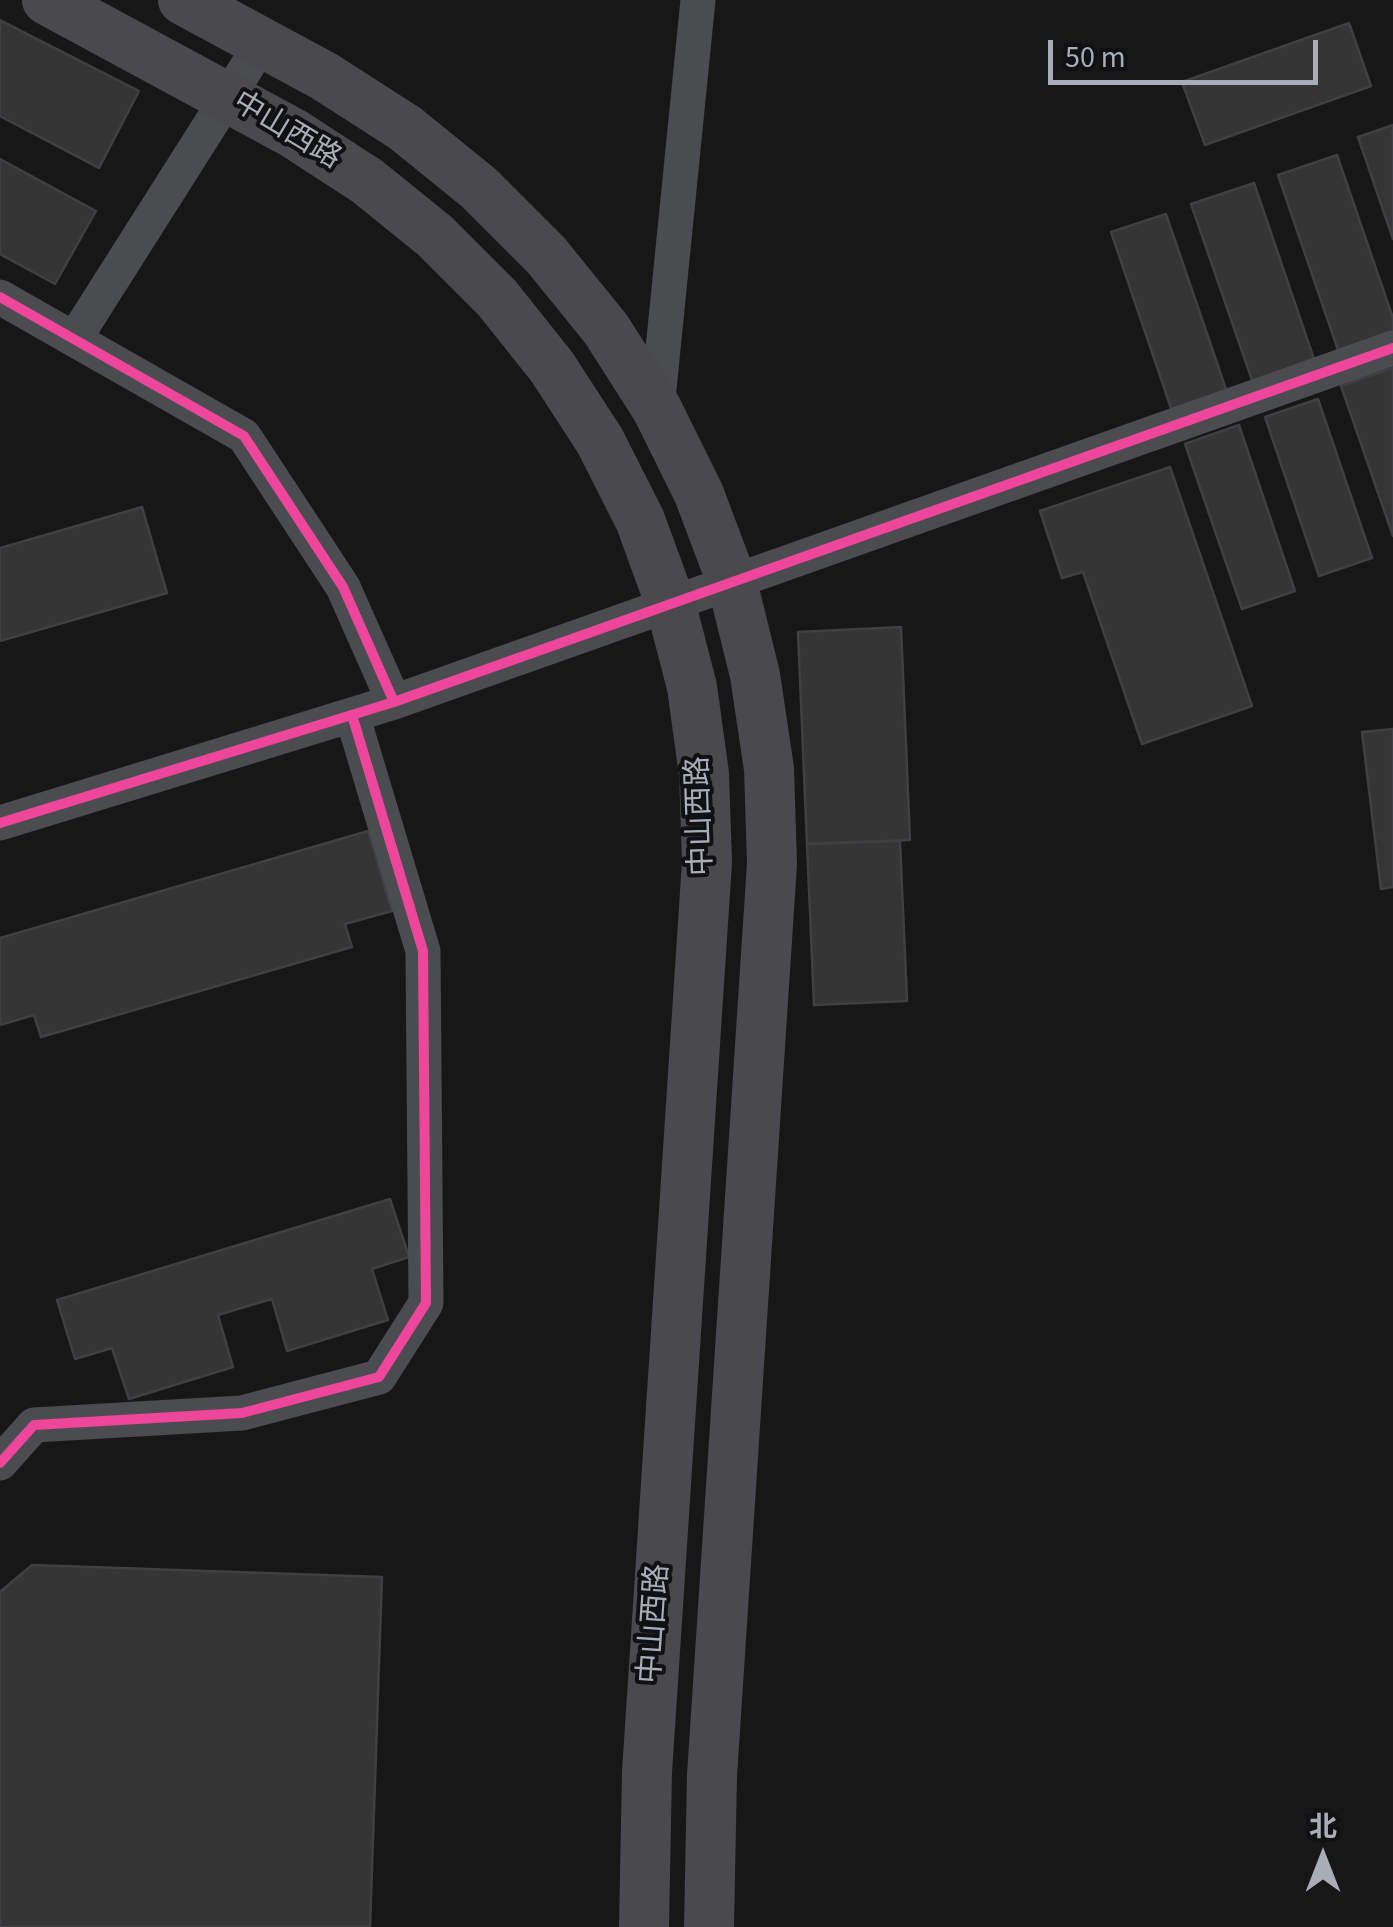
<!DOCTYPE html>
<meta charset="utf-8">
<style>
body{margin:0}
#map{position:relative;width:1393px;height:1927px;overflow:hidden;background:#171717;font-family:"Source Sans 3","Noto Sans SC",sans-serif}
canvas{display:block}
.north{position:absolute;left:1273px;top:1807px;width:100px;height:100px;-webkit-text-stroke:8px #111113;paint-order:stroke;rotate:0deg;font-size:28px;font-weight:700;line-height:40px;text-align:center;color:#a8adb8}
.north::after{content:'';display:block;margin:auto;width:35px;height:45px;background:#a8adb8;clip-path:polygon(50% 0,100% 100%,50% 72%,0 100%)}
.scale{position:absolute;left:1048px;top:40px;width:270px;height:45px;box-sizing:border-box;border:5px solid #a8adb8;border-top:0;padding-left:12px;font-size:30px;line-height:35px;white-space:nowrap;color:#a8adb8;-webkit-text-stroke:8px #111113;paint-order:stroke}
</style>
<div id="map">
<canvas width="1393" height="1927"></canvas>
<div class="north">北</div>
<div class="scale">50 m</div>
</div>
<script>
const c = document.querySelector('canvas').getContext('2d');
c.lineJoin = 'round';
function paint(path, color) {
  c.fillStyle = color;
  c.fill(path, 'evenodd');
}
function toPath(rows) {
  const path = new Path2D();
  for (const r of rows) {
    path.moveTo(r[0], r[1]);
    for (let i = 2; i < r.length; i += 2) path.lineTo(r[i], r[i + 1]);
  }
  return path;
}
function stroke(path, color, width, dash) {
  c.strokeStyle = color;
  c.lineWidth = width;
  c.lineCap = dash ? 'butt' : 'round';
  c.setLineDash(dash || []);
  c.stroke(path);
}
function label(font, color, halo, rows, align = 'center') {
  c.font = font + ' "Source Sans 3","Noto Sans SC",sans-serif';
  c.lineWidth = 8;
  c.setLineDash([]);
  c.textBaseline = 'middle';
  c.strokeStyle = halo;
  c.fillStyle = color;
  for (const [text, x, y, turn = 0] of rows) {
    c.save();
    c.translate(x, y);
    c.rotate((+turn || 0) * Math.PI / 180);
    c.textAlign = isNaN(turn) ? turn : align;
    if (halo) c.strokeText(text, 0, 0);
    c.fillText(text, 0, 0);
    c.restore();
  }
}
const building = toPath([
 [0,20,139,91,99,168,0,116,0,20],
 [1349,23,1371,86,1205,145,1182,82,1349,23],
 [1393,125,1393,239,1358,137,1393,125],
 [1337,155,1393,318,1393,335,1339,353,1278,175,1337,155],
 [0,159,96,211,55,284,0,254,0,159],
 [1254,183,1315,362,1253,383,1191,204,1254,183],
 [1166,214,1228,395,1173,414,1111,232,1166,214],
 [1393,368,1393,536,1341,386,1393,368],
 [1318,399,1372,558,1319,576,1265,417,1318,399],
 [1239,425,1295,591,1242,609,1185,444,1239,425],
 [1170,467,1252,706,1142,744,1083,572,1062,578,1040,511,1170,467],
 [142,507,167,593,0,641,0,548,142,507],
 [901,627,910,840,807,844,798,632,901,627],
 [1393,729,1393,887,1381,889,1362,732,1393,729],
 [368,831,392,911,345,924,352,947,41,1037,34,1015,0,1025,0,938,368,831],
 [900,841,907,1001,814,1005,807,844,900,841],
 [390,1199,409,1257,372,1269,388,1320,287,1351,272,1299,258,1303,218,1315,233,1367,129,1399,112,1348,75,1359,57,1300,390,1199],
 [32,1565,382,1577,370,1927,0,1927,0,1592,32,1565]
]);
paint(building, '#353536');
stroke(building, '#3f4043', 2.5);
stroke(toPath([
 [0,297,244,436,343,587,394,702],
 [75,338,262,43],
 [657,409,698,0],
 [0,823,394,702,1393,348],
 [0,1463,34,1425,242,1413,379,1377,426,1303,423,951,352,715]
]), '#4b4c50', 35);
stroke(toPath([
 [47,0,293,133,367,181,435,236,497,298,552,367,600,441,640,520,670,602,692,687,704,774,707,862,647,1772,644,1927],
 [183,0,324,76,405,128,479,188,546,255,606,329,657,409,699,494,732,582,755,675,769,769,772,864,712,1775,709,1927]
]), '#4a4a4e', 50);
stroke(toPath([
 [0,297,244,436,343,587,394,702],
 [0,823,394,702,1393,348],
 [0,1463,34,1425,242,1413,379,1377,426,1303,423,951,352,715]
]), '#ed469a', 10);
label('30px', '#a8adb8', '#111113', [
 ["中山西路",286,132,31],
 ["中山西路",702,816,-92],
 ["中山西路",656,1624,-86]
]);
</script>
